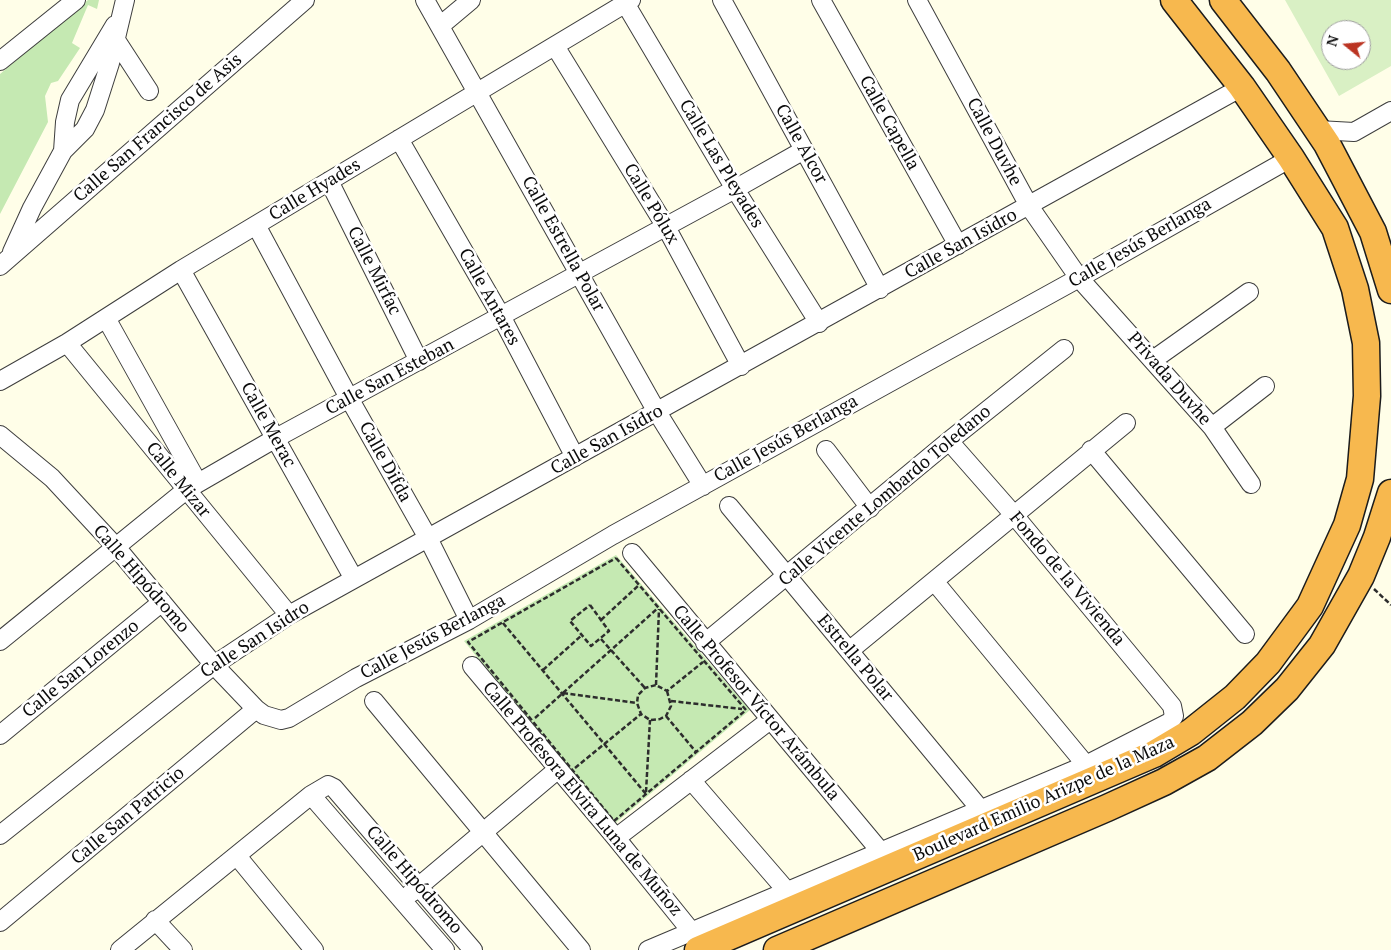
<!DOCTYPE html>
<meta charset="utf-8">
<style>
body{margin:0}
#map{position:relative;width:1391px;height:950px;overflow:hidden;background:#fffee8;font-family:"PT Serif",serif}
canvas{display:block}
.north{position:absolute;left:1321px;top:20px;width:50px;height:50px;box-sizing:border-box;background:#fff;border:1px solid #9d9d9d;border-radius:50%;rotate:287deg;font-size:14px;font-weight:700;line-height:20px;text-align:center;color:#0b0b0b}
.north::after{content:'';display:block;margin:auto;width:18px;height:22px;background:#bb3422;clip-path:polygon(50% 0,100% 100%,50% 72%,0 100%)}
</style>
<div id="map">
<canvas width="1391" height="950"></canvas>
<div class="north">N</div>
</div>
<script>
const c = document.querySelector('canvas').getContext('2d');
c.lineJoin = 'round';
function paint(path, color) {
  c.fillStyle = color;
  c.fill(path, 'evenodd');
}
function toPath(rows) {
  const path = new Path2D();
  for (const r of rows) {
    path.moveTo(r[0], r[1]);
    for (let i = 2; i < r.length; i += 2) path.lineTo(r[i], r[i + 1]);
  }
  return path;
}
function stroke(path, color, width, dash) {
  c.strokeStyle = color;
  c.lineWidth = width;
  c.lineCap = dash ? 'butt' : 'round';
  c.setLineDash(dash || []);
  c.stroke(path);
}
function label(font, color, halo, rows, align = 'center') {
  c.font = font + ' "PT Serif",serif';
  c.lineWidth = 5;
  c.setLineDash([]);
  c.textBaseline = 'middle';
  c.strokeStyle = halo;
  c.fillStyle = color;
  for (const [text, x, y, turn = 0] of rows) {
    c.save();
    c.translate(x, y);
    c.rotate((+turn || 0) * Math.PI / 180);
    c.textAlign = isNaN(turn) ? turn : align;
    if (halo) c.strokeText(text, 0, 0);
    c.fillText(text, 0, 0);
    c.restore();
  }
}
paint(toPath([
 [88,0,99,0,97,9,88,5,72,43,80,48,58,81,51,83,45,96,48,122,0,214,0,74],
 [616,555,750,710,613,825,464,641]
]), '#c5e9b2');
paint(toPath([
 [1285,0,1391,0,1391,66,1339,96],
 [1331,30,1361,30,1361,60,1331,60]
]), '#d9f0c4');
const minor = toPath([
 [425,0,657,412,703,486],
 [722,0,880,289],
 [821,0,958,245],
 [917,0,1029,206,1079,278,1212,427,1251,484],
 [625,3,735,189,819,323],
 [440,26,471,0],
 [112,34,149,91],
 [555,46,666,227,741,366],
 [0,61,76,0],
 [1318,130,1354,132,1391,111],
 [399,139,501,316,575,457],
 [63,151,65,122,70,100,115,25],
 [329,181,419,361],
 [256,225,349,398,428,538,469,620],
 [12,252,32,208,63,151,85,129,95,110,110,63,125,0],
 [0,266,305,0],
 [181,270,354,579],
 [106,318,198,483],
 [67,343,289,615],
 [1153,360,1249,292],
 [0,381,67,343,181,270,631,0],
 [1212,427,1265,386],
 [0,435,52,478,116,547,214,665,256,709,264,715,281,720,289,718,356,678,469,620,613,535,1079,278,1291,158],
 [826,450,870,508],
 [1091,450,1245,634],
 [729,506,981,810],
 [632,553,881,852],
 [934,581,1086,765],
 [0,641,186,490,276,438,735,189,804,150],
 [705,643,949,441,1064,349],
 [849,651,1126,423],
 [472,666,616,838,691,931],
 [374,701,581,950],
 [0,735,162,602],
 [691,780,786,890],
 [311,795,445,950],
 [0,835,214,665,289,615,1242,87],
 [616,838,770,720],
 [237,856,314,950],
 [411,893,557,770],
 [155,920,183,950],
 [0,922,256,709],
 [120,950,311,795,328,785,334,788,473,950],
 [648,950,1086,765,1170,722,1174,716,1172,706,1014,515,949,441]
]);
const highway = toPath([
 [1223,0,1278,71,1327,144,1373,232,1391,290],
 [698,950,1154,754,1191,732,1235,697,1268,663,1310,606,1347,525,1360,479,1367,396,1366,343,1355,289,1335,228,1291,158,1242,87,1174,0],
 [777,950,1107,808,1164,782,1207,758,1252,723,1287,689,1322,645,1361,576,1377,537,1391,493]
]);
stroke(minor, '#3e3e3e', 20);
stroke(highway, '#1c1c1c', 29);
stroke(toPath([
 [616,558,746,710,614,821,468,642,616,558],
 [1374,589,1391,605],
 [590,605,609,631,591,646,570,621,590,605],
 [601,620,639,585],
 [503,623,646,794],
 [601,639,645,688],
 [543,670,582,635],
 [656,685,659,609],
 [667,691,671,706,666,716,660,719,650,720,641,714,637,703,638,695,645,688,656,685,667,691,703,662],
 [563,693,637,703],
 [671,701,742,709],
 [666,716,696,752],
 [535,718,658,608],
 [575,768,641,714],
 [646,792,650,720]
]), '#2d2d2d', 2.5, [5, 2.5]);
stroke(minor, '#fff', 18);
stroke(highway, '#f7b84e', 26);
label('18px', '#0b0b0b', '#fff', [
 ["Calle Capella",889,123,61],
 ["Calle San Francisco de Asis",158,128,-41],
 ["Calle Duvhe",994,142,62],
 ["Calle Alcor",801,144,61],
 ["Calle Las Pleyades",721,164,59],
 ["Calle Hyades",315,190,-31],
 ["Calle Pólux",651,204,59],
 ["Calle Jesús Berlanga",1140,243,-30],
 ["Calle Estrella Polar",563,244,61],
 ["Calle San Isidro",961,244,-29],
 ["Calle Mirfac",374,271,63],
 ["Calle Antares",489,297,61],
 ["Calle San Esteban",390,377,-28],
 ["Privada Duvhe",1169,379,49],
 ["Calle Merac",268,425,61],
 ["Calle Jesús Berlanga",786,439,-29],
 ["Calle San Isidro",607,440,-29],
 ["Calle Difda",385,462,61],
 ["Calle Mizar",178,480,51],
 ["Calle Vicente Lombardo Toledano",885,496,-40],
 ["Calle Hipódromo",141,579,49],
 ["Fondo de la Vivienda",1067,579,50],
 ["Calle Jesús Berlanga",433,637,-28],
 ["Calle San Isidro",255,640,-33],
 ["Estrella Polar",855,658,50],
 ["Calle San Lorenzo",81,669,-39],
 ["Calle Profesor Víctor Arámbula",756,703,50],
 ["Calle Profesora Elvira Luna de Muñoz",582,799,50],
 ["Boulevard Emilio Arizpe de la Maza",1044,799,-24],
 ["Calle San Patricio",128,816,-40],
 ["Calle Hipódromo",414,880,49]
]);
</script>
